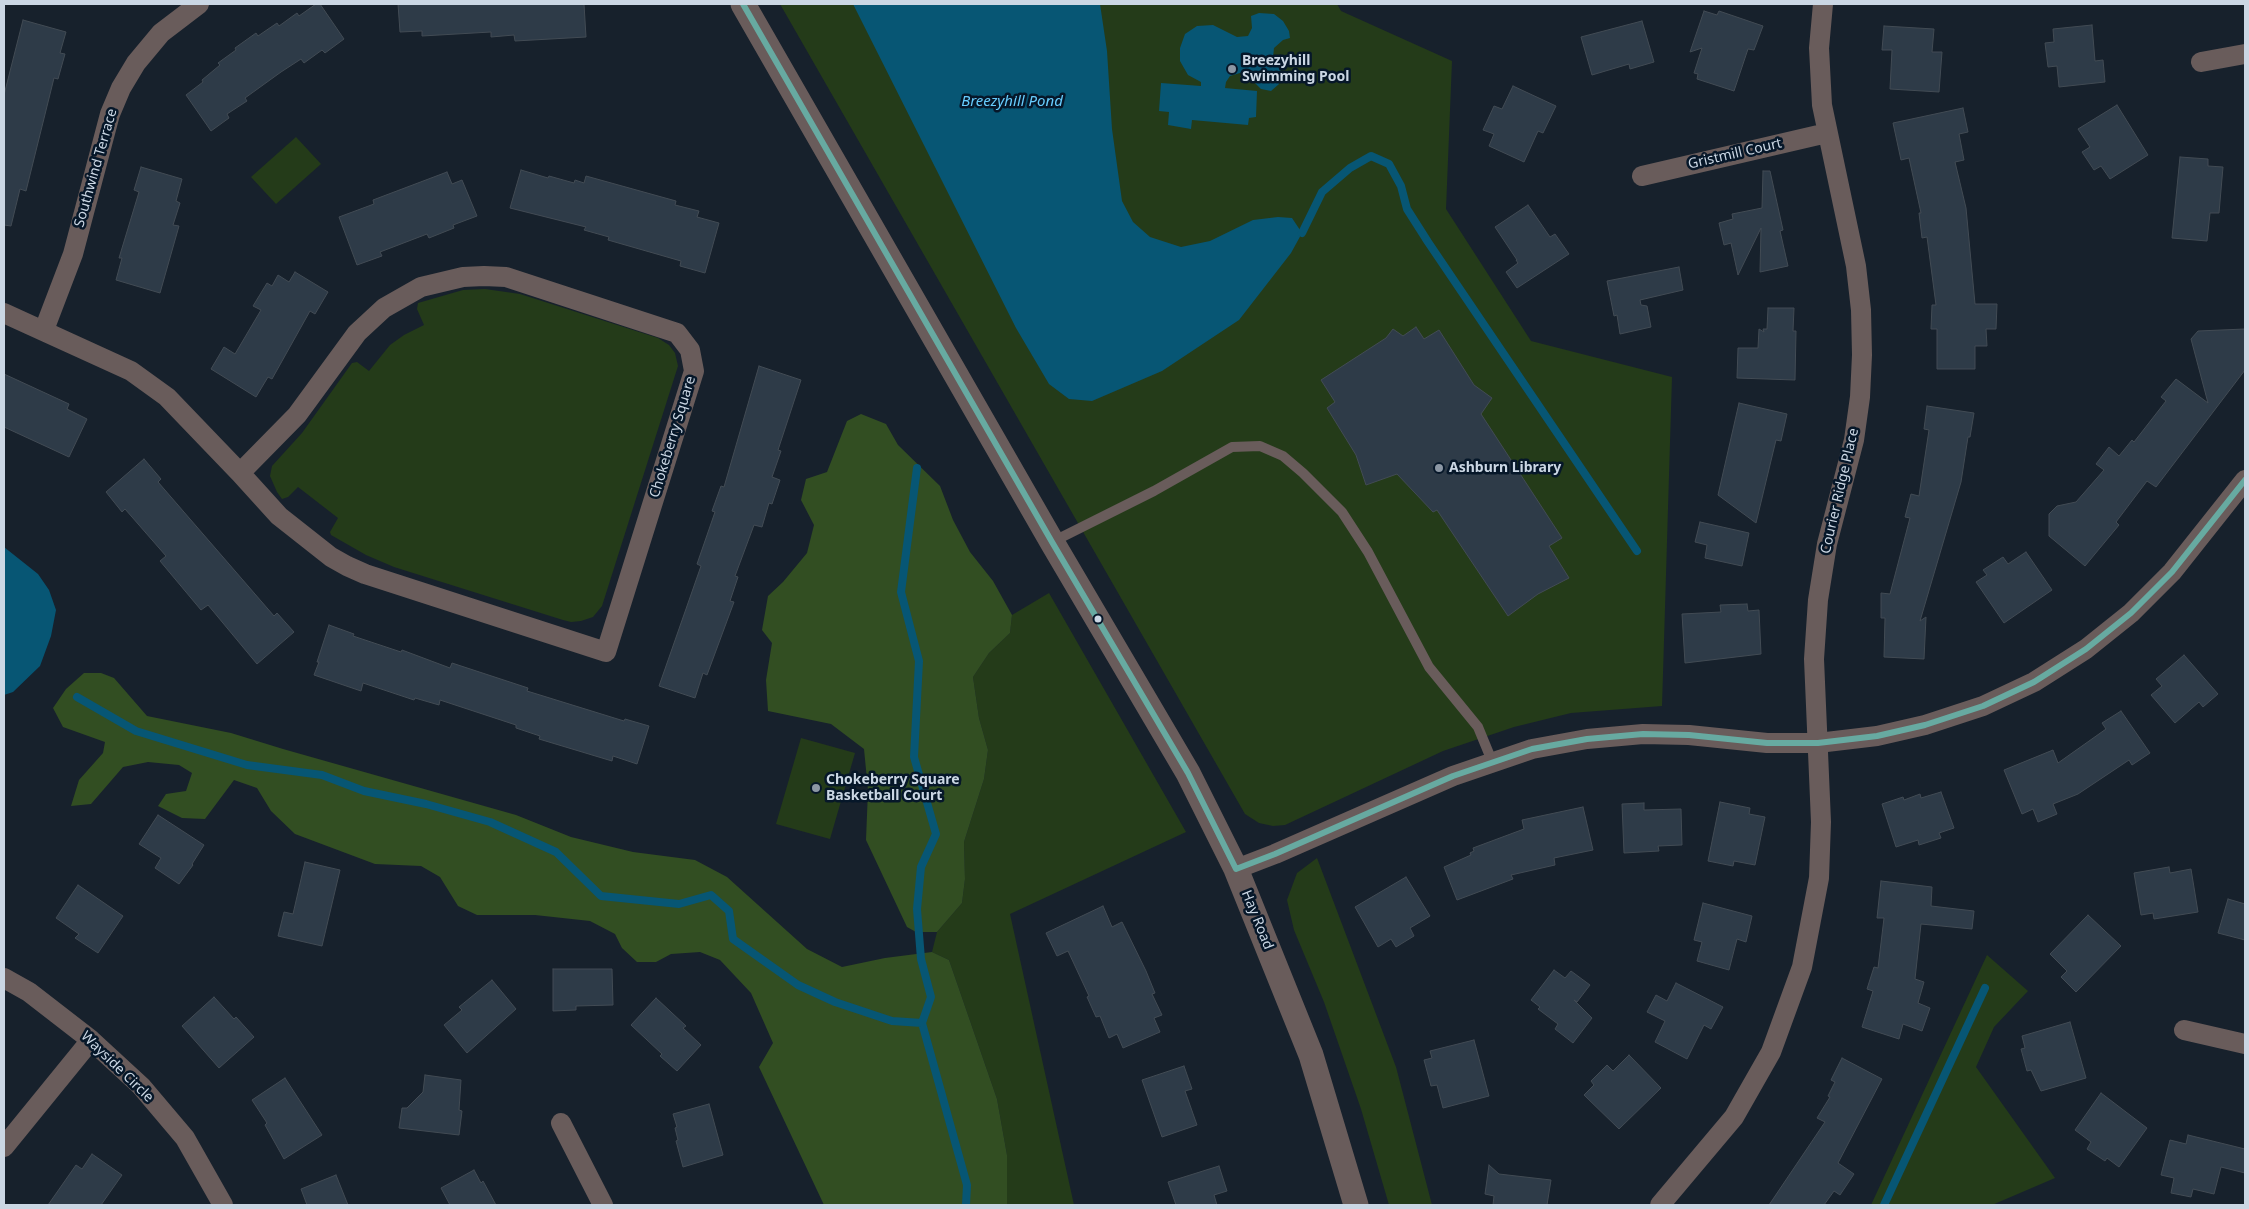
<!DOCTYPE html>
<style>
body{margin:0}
#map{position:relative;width:2249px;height:1209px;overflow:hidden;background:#17212c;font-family:"Noto Sans",sans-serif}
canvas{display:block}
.frame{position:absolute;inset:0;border:5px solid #cbd7e4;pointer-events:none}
</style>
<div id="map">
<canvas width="2249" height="1209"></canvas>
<div class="frame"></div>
</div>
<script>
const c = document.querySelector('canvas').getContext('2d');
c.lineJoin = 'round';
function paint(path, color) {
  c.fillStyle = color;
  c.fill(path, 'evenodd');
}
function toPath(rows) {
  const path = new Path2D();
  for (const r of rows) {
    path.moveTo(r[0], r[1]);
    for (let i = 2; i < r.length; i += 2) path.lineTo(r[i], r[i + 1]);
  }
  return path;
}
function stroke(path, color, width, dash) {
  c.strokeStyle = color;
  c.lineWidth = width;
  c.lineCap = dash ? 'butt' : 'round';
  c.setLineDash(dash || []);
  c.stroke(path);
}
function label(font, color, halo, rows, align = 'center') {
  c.font = font + ' "Noto Sans",sans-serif';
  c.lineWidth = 5;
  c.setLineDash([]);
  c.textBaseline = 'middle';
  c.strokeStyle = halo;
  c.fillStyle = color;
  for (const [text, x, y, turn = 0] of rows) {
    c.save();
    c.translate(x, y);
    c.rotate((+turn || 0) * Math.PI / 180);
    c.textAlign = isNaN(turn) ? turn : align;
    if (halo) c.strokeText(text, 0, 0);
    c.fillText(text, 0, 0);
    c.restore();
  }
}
paint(toPath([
 [780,4,1337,4,1341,11,1452,61,1446,209,1531,341,1672,377,1662,706,1571,713,1514,727,1443,751,1285,825,1273,826,1259,823,1245,814],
 [296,137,321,164,276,204,251,177],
 [485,289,520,294,658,338,669,345,675,353,678,366,602,606,593,617,581,621,571,622,563,620,394,567,366,555,331,535,330,532,338,518,298,487,288,497,282,499,277,492,270,476,272,466,302,433,352,363,357,362,369,371,390,345,404,335,424,325,417,309,418,303,463,290],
 [1049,593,1186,832,1010,914,1074,1205,1007,1205,1007,1155,997,1099,949,960,932,952,937,932,962,903,965,879,964,842,984,779,988,750,979,718,973,677,989,653,1010,633,1012,615],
 [801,738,855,753,830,839,776,824],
 [1317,858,1396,1067,1432,1205,1389,1205,1361,1109,1324,1002,1294,930,1287,900,1297,873],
 [1987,955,2028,991,1994,1027,1976,1067,2055,1178,1992,1205,1871,1205]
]), '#243b19');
paint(toPath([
 [861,414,886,424,898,445,940,486,953,520,970,552,993,581,1012,615,1010,633,989,653,973,677,979,718,988,750,984,779,964,842,965,879,962,903,937,932,916,932,907,927,866,840,868,790,864,749,831,724,768,711,766,680,772,643,762,630,768,596,783,582,807,553,814,525,801,500,806,479,827,472,847,421],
 [84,673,101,673,114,678,147,716,231,733,283,749,516,815,571,837,633,852,695,860,727,877,807,949,842,967,885,958,932,952,949,960,997,1099,1007,1155,1007,1205,824,1205,759,1067,773,1043,751,993,720,960,700,952,671,954,656,962,637,962,622,948,615,934,590,921,535,915,477,915,458,906,440,877,421,866,375,864,295,834,271,811,257,788,234,780,205,819,182,818,158,806,166,794,186,791,192,773,179,765,148,762,123,767,91,804,71,806,79,780,103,753,105,742,63,727,53,708,66,689]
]), '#324e22');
paint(toPath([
 [853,4,1100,4,1107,51,1112,129,1122,201,1133,222,1150,237,1181,247,1210,241,1253,220,1278,217,1292,218,1302,233,1291,253,1239,320,1162,371,1092,401,1069,399,1049,384,1016,328],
 [1259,13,1274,14,1283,21,1289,31,1290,38,1283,40,1274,48,1273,58,1282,73,1279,84,1271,91,1261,89,1250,78,1240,73,1230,76,1226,82,1225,88,1257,91,1256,117,1249,118,1248,125,1192,120,1191,129,1168,125,1169,112,1159,111,1161,83,1201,86,1201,82,1188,75,1180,61,1180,48,1185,34,1197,26,1213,25,1237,37,1248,36,1252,28,1251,16],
 [4,547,38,574,49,590,56,610,51,636,40,666,13,692,4,695]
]), '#075674');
stroke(toPath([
 [1302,233,1322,192,1350,168,1371,156,1389,164,1401,186,1407,209,1428,242,1637,551],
 [917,468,901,592,919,661,914,757,936,834,921,867,917,909,921,959,931,997,922,1023,967,1185,966,1205],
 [77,697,136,731,247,765,322,775,364,791,426,804,490,822,556,852,601,896,679,904,711,895,729,911,733,939,798,985,835,1002,892,1021,922,1023],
 [1884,1205,1985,988]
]), '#075674', 8);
const building = toPath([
 [316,4,320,4,344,39,325,53,322,50,304,63,301,59,281,72,245,98,247,101,227,114,229,118,211,131,186,95,203,82,202,80,220,65,218,63,236,50,235,48,256,33,258,36,277,23,279,26,297,13,299,16,316,4],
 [398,4,584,4,586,37,515,41,514,35,491,37,491,32,422,36,422,31,400,32,398,4],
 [1704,11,1717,15,1719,11,1763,26,1754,50,1748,49,1734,91,1697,79,1698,74,1694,73,1702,48,1690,52,1704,11],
 [23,20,66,32,60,53,65,54,58,79,54,78,26,191,20,189,11,226,4,225,4,95,23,20],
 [1642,21,1654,62,1630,69,1629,64,1592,75,1581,37,1642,21],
 [2092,25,2095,61,2103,60,2105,82,2059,87,2057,66,2048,67,2045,43,2054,42,2053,29,2092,25],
 [1884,26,1934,29,1932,52,1942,52,1939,92,1890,89,1892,50,1882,50,1884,26],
 [1513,86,1556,106,1543,133,1538,131,1524,162,1489,146,1494,134,1483,130,1494,106,1502,109,1513,86],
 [2117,105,2148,155,2110,179,2101,166,2094,170,2082,152,2090,147,2078,129,2117,105],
 [1963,108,1968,132,1959,134,1964,160,1955,162,1966,208,1975,304,1997,304,1996,329,1986,329,1987,346,1975,346,1975,369,1937,369,1937,329,1931,329,1932,305,1936,305,1927,237,1922,238,1919,213,1921,213,1909,158,1901,160,1893,123,1963,108],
 [2180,157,2208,159,2208,166,2223,167,2219,213,2210,213,2207,241,2172,238,2180,157],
 [141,167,182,179,176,201,180,203,173,225,179,226,160,293,116,280,122,258,119,258,139,192,134,190,141,167],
 [521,170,548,178,549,176,574,183,575,180,584,183,586,176,676,201,675,205,699,211,697,217,719,223,705,273,680,266,681,261,608,240,609,237,584,230,586,227,510,208,521,170],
 [1763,171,1770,171,1783,230,1780,231,1788,266,1760,272,1761,228,1738,275,1731,243,1724,245,1719,223,1733,219,1732,214,1762,208,1763,171],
 [447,172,452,184,462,180,477,216,453,225,454,228,429,238,427,234,380,252,382,256,357,265,339,217,374,204,373,200,447,172],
 [1528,205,1550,237,1555,234,1569,254,1517,288,1506,272,1518,263,1516,260,1517,260,1495,227,1528,205],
 [1679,267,1683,290,1640,300,1641,305,1647,306,1651,327,1620,334,1617,315,1614,316,1607,281,1679,267],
 [295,272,328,292,315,314,310,311,272,379,268,377,256,397,211,369,224,347,235,354,261,310,253,306,267,283,272,286,278,275,289,282,295,272],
 [1768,308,1794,308,1793,331,1796,331,1795,380,1737,378,1738,348,1758,348,1759,329,1764,332,1763,329,1767,329,1768,308],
 [1416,327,1424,339,1439,330,1474,385,1492,398,1481,414,1562,538,1549,546,1569,578,1538,594,1508,616,1437,510,1433,512,1397,474,1366,485,1356,455,1327,408,1335,402,1321,380,1386,338,1393,329,1403,336,1416,327],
 [2245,329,2245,370,2156,487,2147,481,2116,522,2119,525,2085,566,2049,536,2049,514,2057,506,2076,502,2104,470,2096,464,2109,447,2119,456,2132,440,2134,442,2166,401,2161,397,2176,379,2208,403,2191,339,2198,331,2245,329],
 [759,366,801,380,778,450,781,451,772,477,780,480,772,504,769,503,762,527,754,525,735,576,738,577,730,601,734,602,707,675,703,673,695,698,659,686,701,566,697,564,715,512,712,511,721,486,724,487,759,366],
 [4,374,69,404,67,409,87,419,69,457,4,427,4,374],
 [1739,403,1787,414,1781,441,1776,440,1756,523,1718,495,1739,403],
 [1927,406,1974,413,1970,437,1968,437,1961,482,1920,621,1926,617,1924,659,1884,657,1885,618,1881,618,1881,593,1890,594,1910,518,1905,517,1911,494,1919,496,1929,430,1924,429,1927,406],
 [144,459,161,479,158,482,190,519,274,616,277,613,294,632,257,664,208,605,201,610,160,561,166,556,125,509,122,512,106,492,144,459],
 [1700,522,1749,533,1742,566,1705,558,1707,545,1695,542,1700,522],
 [2026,552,2052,590,2004,623,1976,582,1987,575,1983,570,2003,557,2008,564,2026,552],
 [1747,604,1748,611,1759,610,1761,654,1685,663,1682,614,1721,612,1720,605,1747,604],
 [329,625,354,634,353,636,401,652,402,650,450,668,452,663,528,688,527,691,624,721,625,719,649,726,637,764,613,756,612,761,539,739,540,736,516,728,516,725,440,700,439,705,415,698,414,700,363,683,361,691,314,675,319,662,317,662,329,625],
 [2184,655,2218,694,2203,707,2199,702,2175,723,2151,695,2162,686,2156,679,2184,655],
 [2121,711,2150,753,2132,765,2129,760,2078,794,2053,804,2057,814,2038,822,2033,809,2022,814,2004,770,2053,750,2058,763,2106,729,2102,723,2121,711],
 [1941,792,1954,828,1939,833,1941,838,1919,845,1918,840,1896,847,1882,804,1903,797,1904,800,1920,794,1921,798,1941,792],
 [1720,802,1750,808,1749,814,1765,817,1755,865,1734,861,1733,866,1708,861,1720,802],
 [1644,803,1644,810,1681,809,1682,845,1658,846,1659,851,1624,853,1622,804,1644,803],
 [1583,807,1593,850,1554,858,1555,865,1511,875,1513,879,1457,900,1444,867,1471,855,1470,853,1474,851,1473,848,1524,829,1522,820,1583,807],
 [158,815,204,845,192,864,193,865,179,884,155,868,161,858,139,844,158,815],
 [305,862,340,870,322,946,278,936,284,912,293,914,305,862],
 [2169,867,2170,873,2191,869,2198,912,2154,919,2153,913,2141,915,2134,873,2169,867],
 [1406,877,1430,916,1410,928,1414,936,1396,947,1391,939,1378,947,1355,907,1406,877],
 [1881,881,1932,887,1931,906,1974,911,1972,929,1921,924,1915,979,1924,982,1918,1003,1930,1008,1922,1031,1903,1024,1899,1039,1862,1027,1873,991,1867,989,1874,967,1878,968,1884,918,1877,918,1881,881],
 [78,885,123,916,98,953,75,938,79,934,56,918,78,885],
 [2228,899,2245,904,2245,940,2218,933,2228,899],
 [1703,903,1752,916,1746,942,1737,939,1729,970,1697,961,1702,942,1694,940,1703,903],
 [1103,906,1112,927,1122,922,1146,971,1155,993,1152,994,1162,1015,1154,1018,1160,1032,1123,1048,1117,1034,1109,1038,1100,1016,1096,1017,1087,997,1089,996,1068,951,1057,956,1046,933,1103,906],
 [2088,915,2121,946,2076,992,2061,977,2067,971,2050,954,2088,915],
 [553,969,612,969,613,1005,576,1006,576,1010,553,1011,553,969],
 [1554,970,1565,978,1571,971,1590,985,1577,1002,1574,1000,1592,1018,1573,1043,1555,1029,1558,1024,1538,1009,1540,1007,1531,1000,1554,970],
 [492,980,516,1009,467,1053,444,1025,462,1010,459,1007,492,980],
 [1676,983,1723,1007,1711,1029,1704,1025,1687,1059,1655,1042,1665,1021,1647,1012,1656,995,1667,1001,1676,983],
 [214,997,234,1019,236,1017,254,1037,219,1068,182,1026,214,997],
 [656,998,686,1026,683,1028,701,1045,677,1071,660,1056,662,1054,631,1025,656,998],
 [2070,1022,2086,1078,2041,1091,2031,1070,2027,1071,2021,1049,2025,1048,2022,1036,2070,1022],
 [1474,1040,1489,1096,1443,1108,1437,1085,1431,1086,1424,1060,1432,1058,1430,1051,1474,1040],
 [1629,1055,1661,1088,1619,1129,1584,1095,1594,1085,1591,1081,1607,1065,1613,1071,1629,1055],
 [1842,1058,1882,1079,1838,1163,1854,1174,1840,1195,1834,1191,1824,1205,1769,1205,1825,1122,1817,1118,1830,1097,1828,1096,1835,1082,1831,1080,1842,1058],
 [1184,1066,1192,1089,1185,1091,1197,1125,1162,1137,1142,1080,1184,1066],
 [425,1075,461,1080,459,1110,462,1111,459,1135,399,1128,402,1108,407,1108,423,1092,425,1075],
 [285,1078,322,1135,284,1159,265,1125,267,1123,252,1100,285,1078],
 [2101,1093,2147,1128,2119,1167,2107,1158,2105,1161,2087,1149,2091,1142,2075,1130,2101,1093],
 [709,1104,723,1155,683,1167,676,1141,678,1140,675,1128,677,1127,673,1114,709,1104],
 [2188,1135,2245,1149,2245,1173,2221,1167,2214,1194,2193,1189,2191,1197,2171,1193,2174,1178,2161,1175,2170,1140,2186,1144,2188,1135],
 [92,1154,122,1175,101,1205,48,1205,76,1165,82,1169,92,1154],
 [1489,1165,1499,1174,1551,1180,1547,1205,1493,1205,1494,1196,1485,1194,1489,1165],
 [1219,1166,1227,1191,1214,1195,1217,1205,1176,1205,1168,1182,1219,1166],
 [474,1170,481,1183,483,1181,496,1205,450,1205,441,1188,474,1170],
 [336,1175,348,1205,307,1205,301,1189,336,1175]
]);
paint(building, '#2e3b48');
stroke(building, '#424b54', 1);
stroke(toPath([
 [1052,542,1154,491,1232,447,1260,446,1283,456,1303,473,1342,512,1368,552,1429,667,1478,727,1492,761]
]), '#695c5b', 10);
stroke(toPath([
 [2201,62,2245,54],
 [1642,176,1827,133],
 [484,276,506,277,677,333,690,350,694,371,606,652,365,574,347,566,331,557,279,516,240,473,297,415,357,333,384,308,421,287,463,277,484,276],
 [4,313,131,371,167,397,240,473],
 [44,330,73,254,110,114,121,88,136,63,161,33,199,4],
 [1236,869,1275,854,1453,776,1532,749,1587,739,1643,734,1689,735,1767,743,1818,743,1877,736,1925,725,1983,706,2034,682,2086,649,2131,613,2172,572,2245,480],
 [4,978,29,992,91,1040,141,1086,185,1138,223,1205],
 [2184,1030,2245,1044],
 [561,1123,603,1205],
 [4,1147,91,1040],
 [1660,1205,1734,1117,1771,1052,1802,967,1819,878,1821,822,1814,659,1818,600,1827,544,1854,440,1860,397,1862,355,1861,310,1856,266,1822,105,1819,48,1823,4]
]), '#695c5b', 20);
stroke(toPath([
 [743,4,1052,542,1188,773,1236,869,1311,1055,1356,1205]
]), '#695c5b', 25);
stroke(toPath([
 [743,4,1052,542,1188,773,1236,869,1275,854,1453,776,1532,749,1587,739,1643,734,1689,735,1767,743,1818,743,1877,736,1925,725,1983,706,2034,682,2086,649,2131,613,2172,572,2245,480]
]), '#67aaa1', 6);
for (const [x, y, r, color] of [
 [1232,69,5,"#8c97a4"],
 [1439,468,5,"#8c97a4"],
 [1098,619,4.5,"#cbd7e4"],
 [816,788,5,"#8c97a4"]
]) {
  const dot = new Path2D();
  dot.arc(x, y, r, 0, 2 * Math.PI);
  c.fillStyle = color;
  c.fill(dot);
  stroke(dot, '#061729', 2);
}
label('bold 14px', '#cbd7e4', '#061729', [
 ["Breezyhill",1242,61],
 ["Swimming Pool",1242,77],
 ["Ashburn Library",1449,468],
 ["Chokeberry Square",826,780],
 ["Basketball Court",826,796]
], 'left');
label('14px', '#cbd7e4', '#061729', [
 ["Gristmill Court",1735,154,-13],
 ["Southwind Terrace",96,168,-74],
 ["Chokeberry Square",673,437,-73],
 ["Courier Ridge Place",1840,491,-77],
 ["Hay Road",1257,920,68],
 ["Wayside Circle",117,1067,44]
]);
label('italic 15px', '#67cdfe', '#061729', [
 ["Breezyhill Pond",1012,102]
]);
</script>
